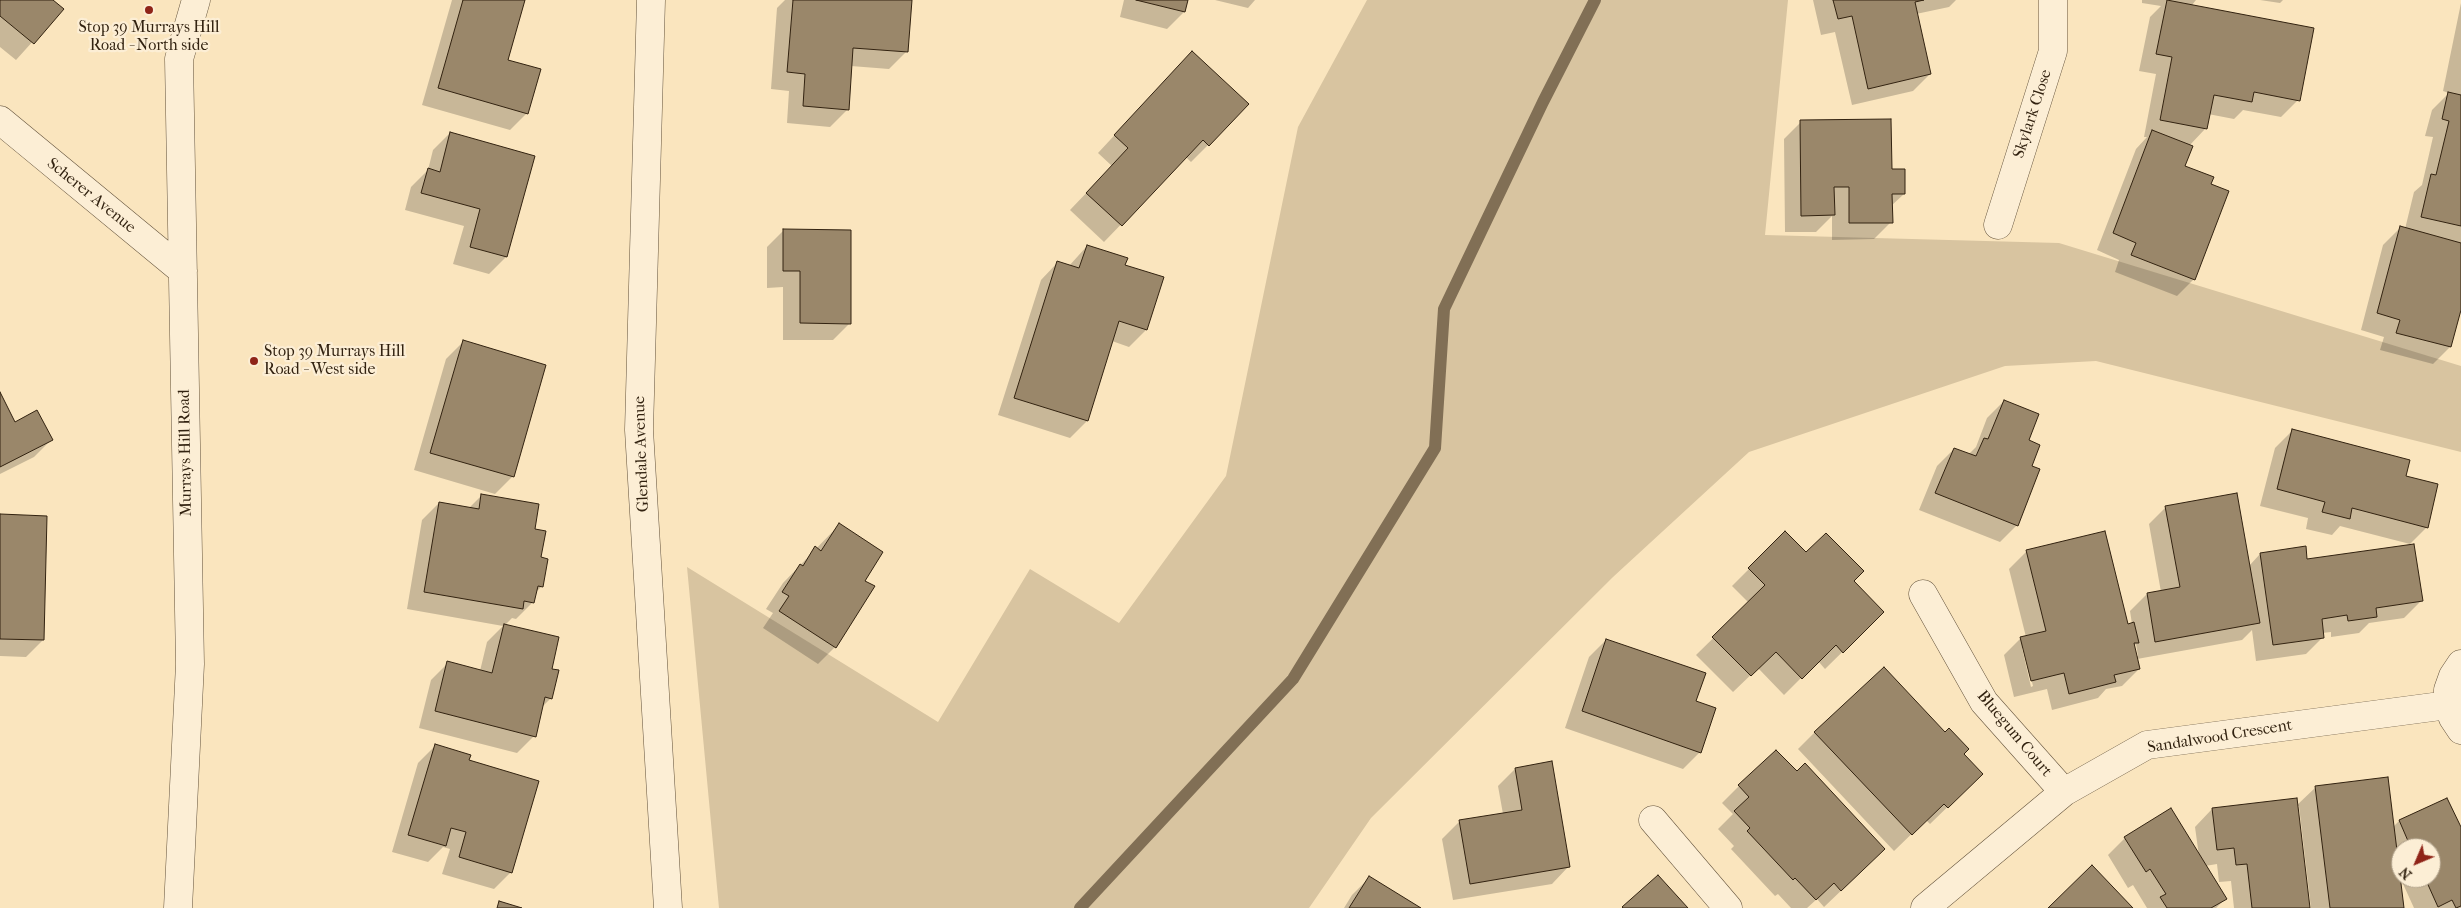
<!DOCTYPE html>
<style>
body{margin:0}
#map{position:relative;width:2461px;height:908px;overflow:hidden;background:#fae5be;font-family:"IM FELL French Canon",serif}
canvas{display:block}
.north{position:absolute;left:2391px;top:838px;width:50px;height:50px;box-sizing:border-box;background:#fceed5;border:1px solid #ab9c86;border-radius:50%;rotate:225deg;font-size:14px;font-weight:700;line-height:20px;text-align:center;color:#322210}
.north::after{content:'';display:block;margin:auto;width:18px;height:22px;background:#8f2418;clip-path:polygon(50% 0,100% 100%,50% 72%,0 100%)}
</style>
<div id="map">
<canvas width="2461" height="908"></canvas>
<div class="north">N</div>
</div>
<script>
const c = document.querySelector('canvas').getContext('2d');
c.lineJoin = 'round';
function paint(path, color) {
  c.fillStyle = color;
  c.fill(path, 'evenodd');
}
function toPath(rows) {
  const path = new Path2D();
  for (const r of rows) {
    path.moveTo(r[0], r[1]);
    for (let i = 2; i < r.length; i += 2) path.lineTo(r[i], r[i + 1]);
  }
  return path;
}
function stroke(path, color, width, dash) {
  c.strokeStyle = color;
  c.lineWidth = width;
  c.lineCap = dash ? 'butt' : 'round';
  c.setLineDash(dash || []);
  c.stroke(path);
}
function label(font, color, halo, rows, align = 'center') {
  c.font = font + ' "IM FELL French Canon",serif';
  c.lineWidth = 4.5;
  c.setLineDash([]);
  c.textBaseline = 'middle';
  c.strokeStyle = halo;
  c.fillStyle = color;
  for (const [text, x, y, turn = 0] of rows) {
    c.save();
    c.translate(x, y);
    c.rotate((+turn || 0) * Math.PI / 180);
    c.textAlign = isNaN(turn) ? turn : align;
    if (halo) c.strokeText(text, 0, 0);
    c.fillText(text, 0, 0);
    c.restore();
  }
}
paint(toPath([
 [1367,0,1788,0,1765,235,2059,243,2461,366,2461,452,2096,361,2005,366,1749,452,1613,577,1371,818,1309,908,719,908,687,567,938,722,1030,569,1119,623,1226,476,1298,127]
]), '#d8c4a0');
paint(toPath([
 [0,0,51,0,62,9,16,60,0,47],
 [452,0,524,0,506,60,527,113,510,130,422,105],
 [785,0,911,0,906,52,889,69,851,66,847,110,830,127,787,123,789,91,771,89,777,8],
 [1124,0,1187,0,1184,12,1167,29,1120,17],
 [1215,0,1255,0,1248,8],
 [1813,0,1956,0,1949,7,1916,14,1930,74,1913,91,1852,105,1835,32,1821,35],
 [2142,0,2196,0,2192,5,2298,100,2281,117,2243,110,2234,119,2208,114,2205,129,2189,146,2183,167,2194,279,2177,296,2115,272,2119,260,2097,250,2136,149,2147,137,2144,137,2156,74,2139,71,2150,17,2161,6,2142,3],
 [2260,0,2283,0,2280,3],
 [2461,3,2461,305,2450,347,2433,364,2380,350,2384,337,2361,330,2383,245,2400,228,2405,229,2414,192,2422,185,2433,137,2425,136,2432,110,2449,93,2443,91],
 [1175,70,1208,145,1191,162,1186,157,1104,242,1070,210,1112,166,1098,153],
 [1801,122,1904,194,1891,206,1891,222,1874,239,1832,240,1832,216,1816,232,1785,232,1784,139],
 [450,133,534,157,506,257,489,274,453,264,464,226,405,210,411,187,428,170,433,150],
 [784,230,850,323,833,340,783,340,783,287,767,288,767,247],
 [1087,246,1123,265,1146,330,1129,347,1112,341,1087,421,1070,438,998,415,1041,280,1058,262,1069,266],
 [463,342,545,366,512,477,495,494,414,470,446,359],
 [0,395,15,424,51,440,34,457,0,474],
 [2004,401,2027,441,2030,466,2017,525,2000,542,1919,510,1937,466,1954,449,1968,455,1976,447,1987,418],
 [2292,431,2405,477,2427,527,2410,544,2340,526,2332,535,2306,529,2308,518,2260,506,2275,448],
 [482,495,534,530,540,558,542,586,535,593,533,602,516,619,512,618,505,625,550,670,551,698,542,707,534,736,517,753,419,728,431,680,448,663,480,671,487,642,503,626,407,609,422,520,439,503,469,508],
 [2166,507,2249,566,2260,554,2306,560,2421,601,2404,618,2369,623,2359,633,2331,637,2331,632,2322,633,2323,637,2306,654,2256,661,2252,630,2242,640,2137,659,2139,669,2122,686,2106,689,2098,698,2052,710,2047,689,2014,697,2004,655,2021,638,2026,637,2009,569,2026,552,2104,532,2127,625,2132,624,2130,611,2147,594,2161,592,2149,524],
 [2136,644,2138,656,2136,656,2134,646],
 [2022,648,2024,648,2033,686,2031,687],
 [0,516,43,640,26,657,0,656],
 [839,525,864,581,873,587,835,647,818,664,763,628,773,613,766,609,783,583],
 [1785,533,1806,553,1852,581,1883,612,1825,669,1818,661,1784,695,1758,668,1733,692,1696,655,1749,603,1732,586],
 [1606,640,1695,702,1700,752,1683,769,1565,728,1589,657],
 [1815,732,1962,754,1964,791,1930,824,1926,820,1894,851,1798,749],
 [435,746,468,761,511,872,494,889,442,874,450,849,443,847,428,862,392,852,418,763],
 [1515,769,1569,866,1552,884,1453,900,1442,839,1459,822,1503,814,1498,786],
 [1739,786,1867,866,1824,907,1817,899,1807,908,1791,908,1778,894,1775,896,1731,849,1734,846,1718,829,1733,814,1722,803],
 [2316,787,2393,827,2399,821,2461,830,2461,908,2414,908,2399,875,2403,908,2311,908,2299,806,2296,806,2308,908,2234,908,2231,881,2219,882,2217,864,2205,866,2225,899,2216,908,2147,908,2133,885,2128,888,2108,855,2125,838,2199,856,2195,827,2212,809,2296,806],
 [2401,848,2431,848,2431,878,2401,878],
 [1369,878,1419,908,1344,908,1352,895]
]), '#0003');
stroke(toPath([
 [1080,908,1293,679,1435,448,1444,309,1543,102,1595,0]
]), '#816f55', 12);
const building = toPath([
 [0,0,53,0,64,9,34,44,0,16,0,0],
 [463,0,525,0,508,60,541,69,528,114,438,88,463,0],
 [793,0,912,0,908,52,853,48,849,110,803,106,805,74,787,72,793,0],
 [1136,0,1188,0,1185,12,1136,0],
 [1833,0,1924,0,1915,2,1931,74,1868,89,1852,16,1838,19,1833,0],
 [2167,0,2314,28,2300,101,2254,92,2252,102,2214,95,2207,129,2160,120,2172,57,2156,54,2167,0],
 [1192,51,1249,104,1209,146,1203,140,1122,226,1086,193,1128,148,1114,135,1192,51],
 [2448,92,2461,95,2461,226,2421,217,2431,174,2436,175,2449,121,2442,119,2448,92],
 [1891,119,1892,169,1905,169,1905,194,1892,194,1893,223,1849,223,1849,187,1834,187,1835,215,1801,216,1800,120,1891,119],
 [2152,130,2193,146,2185,166,2214,177,2211,184,2229,191,2195,280,2131,255,2136,243,2113,233,2152,130],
 [450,132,535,156,507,257,470,247,480,209,421,193,428,168,440,172,450,132],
 [2400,226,2461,243,2461,310,2451,347,2396,333,2400,320,2377,313,2400,226],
 [783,229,851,230,851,324,800,323,800,271,783,271,783,229],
 [1087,245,1128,258,1125,265,1164,277,1147,330,1119,321,1088,421,1014,398,1057,261,1079,268,1087,245],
 [463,340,546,365,514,477,430,453,463,340],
 [0,392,15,422,37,410,53,440,0,467,0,392],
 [2004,400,2039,414,2029,440,2040,445,2032,466,2040,469,2018,526,1935,493,1954,448,1976,456,1984,438,1988,439,2004,400],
 [2292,429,2410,460,2406,476,2438,484,2428,528,2352,508,2350,519,2322,512,2325,502,2277,489,2292,429],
 [2237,493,2260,623,2155,642,2147,593,2180,587,2165,506,2237,493],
 [481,494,539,504,535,529,546,531,541,557,548,559,543,587,538,586,534,603,524,601,523,609,424,592,439,502,479,509,481,494],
 [0,514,47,516,44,640,0,639,0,514],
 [839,523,883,552,865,581,875,586,836,648,779,611,789,596,782,592,800,564,803,566,815,546,821,551,839,523],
 [1785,531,1806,552,1826,533,1864,571,1854,581,1884,612,1843,653,1836,645,1802,679,1776,652,1751,676,1712,637,1765,585,1748,568,1785,531],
 [2105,531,2128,624,2134,622,2139,643,2134,643,2140,669,2114,675,2116,682,2069,694,2064,673,2031,681,2020,637,2046,631,2026,550,2105,531],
 [2414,544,2423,601,2376,608,2377,617,2348,621,2347,615,2322,619,2324,638,2273,645,2260,553,2306,546,2307,559,2414,544],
 [504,624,559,637,552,669,559,670,552,699,545,697,536,737,435,711,447,661,492,673,504,624],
 [1606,639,1706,673,1696,701,1716,708,1701,753,1582,711,1606,639],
 [1884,667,1945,732,1949,728,1969,749,1964,754,1983,774,1948,808,1944,804,1912,835,1814,732,1884,667],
 [435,744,471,755,469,760,539,781,512,873,459,857,466,832,451,828,446,846,408,835,435,744],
 [1776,750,1797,771,1805,763,1885,849,1841,891,1834,883,1816,900,1795,878,1793,880,1747,831,1750,828,1734,811,1749,797,1738,785,1776,750],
 [1552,761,1570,867,1470,884,1459,820,1522,810,1515,768,1552,761],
 [2388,777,2404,908,2330,908,2315,786,2388,777],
 [2297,798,2310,908,2252,908,2247,864,2236,865,2234,848,2217,850,2212,808,2297,798],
 [2447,798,2461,827,2461,906,2456,908,2452,900,2438,907,2425,878,2431,878,2431,848,2411,848,2399,820,2447,798],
 [2171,808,2227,899,2211,908,2167,908,2160,897,2166,894,2150,869,2146,872,2124,837,2171,808],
 [2092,865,2133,908,2048,908,2092,865],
 [1658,875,1688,908,1623,908,1622,907,1658,875],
 [1369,876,1421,908,1349,908,1369,876],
 [499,901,522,908,497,908,499,901]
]);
paint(building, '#9a876a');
stroke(building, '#322210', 1);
const minor = toPath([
 [651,0,639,430,668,908],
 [0,120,183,271],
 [1998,225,2053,51,2053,0],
 [1923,594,1984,702,2064,792],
 [2461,664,2453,676,2448,690,2448,705,2453,718,2461,730],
 [1653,820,1728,908],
 [178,908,190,664,179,59,196,0],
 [1925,908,2064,792,2147,745,2448,705]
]);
stroke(minor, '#64533c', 29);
stroke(minor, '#fceed5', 28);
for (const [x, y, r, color] of [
 [149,10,5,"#8f2418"],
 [254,361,5,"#8f2418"]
]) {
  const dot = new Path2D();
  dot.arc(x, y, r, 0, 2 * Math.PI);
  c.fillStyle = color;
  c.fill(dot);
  stroke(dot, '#fceed5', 2);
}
label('16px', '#322210', '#fceed5', [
 ["Stop 39 Murrays Hill",149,28],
 ["Road - North side",149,46],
 ["Stop 39 Murrays Hill",264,352,"left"],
 ["Road - West side",264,370,"left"]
]);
label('16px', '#322210', '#fceed5', [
 ["Skylark Close",2033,114,-72],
 ["Scherer Avenue",91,196,39],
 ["Murrays Hill Road",186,453,-91],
 ["Glendale Avenue",642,454,-92],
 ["Bluegum Court",2014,734,50],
 ["Sandalwood Crescent",2220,737,-9]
]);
</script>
